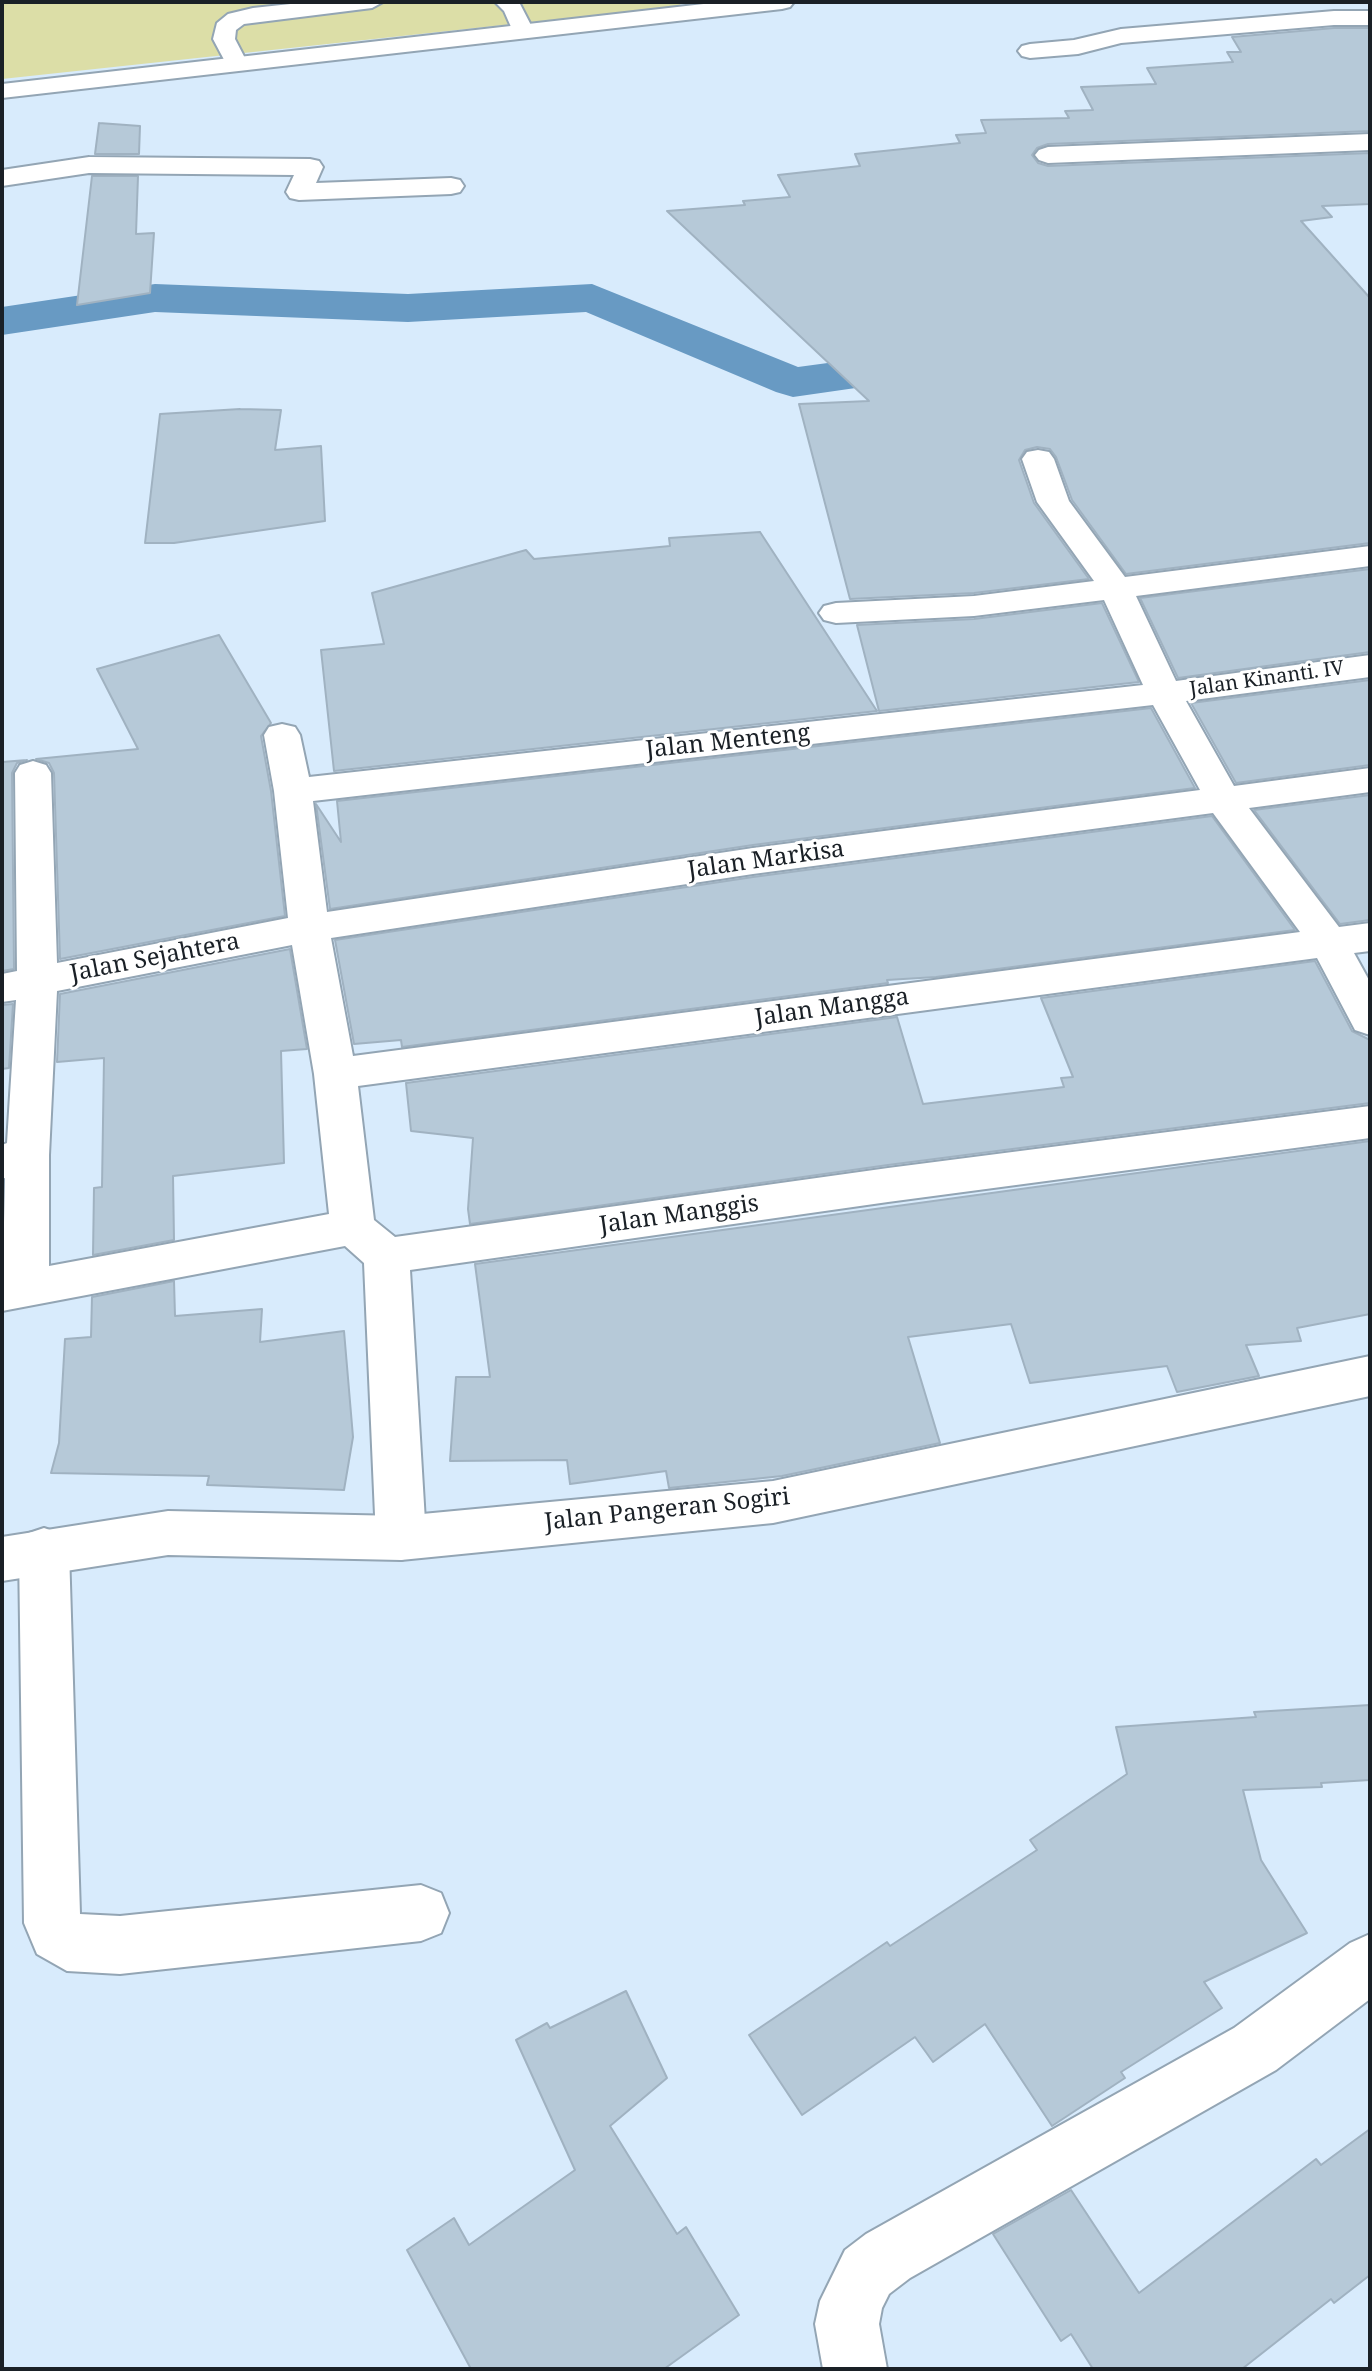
<!DOCTYPE html>
<style>
body{margin:0}
#map{position:relative;width:1372px;height:2371px;overflow:hidden;background:#d8ebfc;font-family:"Noto Serif",serif}
canvas{display:block}
.frame{position:absolute;inset:0;border:4px solid #1a2026;pointer-events:none}
</style>
<div id="map">
<canvas width="1372" height="2371"></canvas>
<div class="frame"></div>
</div>
<script>
const c = document.querySelector('canvas').getContext('2d');
c.lineJoin = 'round';
function paint(path, color) {
  c.fillStyle = color;
  c.fill(path, 'evenodd');
}
function toPath(rows) {
  const path = new Path2D();
  for (const r of rows) {
    path.moveTo(r[0], r[1]);
    for (let i = 2; i < r.length; i += 2) path.lineTo(r[i], r[i + 1]);
  }
  return path;
}
function stroke(path, color, width, dash) {
  c.strokeStyle = color;
  c.lineWidth = width;
  c.lineCap = dash ? 'butt' : 'round';
  c.setLineDash(dash || []);
  c.stroke(path);
}
function label(font, color, halo, rows, align = 'center') {
  c.font = font + ' "Noto Serif",serif';
  c.lineWidth = 6;
  c.setLineDash([]);
  c.textBaseline = 'middle';
  c.strokeStyle = halo;
  c.fillStyle = color;
  for (const [text, x, y, turn = 0] of rows) {
    c.save();
    c.translate(x, y);
    c.rotate((+turn || 0) * Math.PI / 180);
    c.textAlign = isNaN(turn) ? turn : align;
    if (halo) c.strokeText(text, 0, 0);
    c.fillText(text, 0, 0);
    c.restore();
  }
}
paint(toPath([
 [2,2,679,2,681,6,2,79]
]), '#dcdea7');
paint(toPath([
 [155,284,408,294,592,284,798,367,939,348,956,352,963,362,956,372,939,376,793,397,776,392,586,312,408,322,155,312,2,335,2,307,155,284]
]), '#689ac3');
const building = toPath([
 [1334,28,1370,28,1370,131,1048,144,1037,148,1032,155,1038,163,1048,166,1370,153,1370,204,1322,206,1332,217,1301,221,1370,298,1370,543,1126,574,1072,500,1056,457,1050,449,1037,447,1025,450,1019,460,1034,503,1089,579,974,593,850,599,799,404,869,401,667,211,745,205,743,201,790,197,778,175,860,166,855,154,960,143,956,135,986,133,981,120,1069,118,1065,111,1093,110,1081,87,1156,84,1147,68,1233,62,1227,52,1241,52,1232,37,1334,28],
 [99,123,140,126,139,154,95,154,99,123],
 [92,176,138,176,136,234,154,233,150,293,77,305,92,176],
 [240,409,281,410,275,450,321,446,325,521,174,543,145,543,160,414,240,409],
 [760,532,877,711,334,771,321,650,384,644,372,593,526,550,534,559,670,546,669,538,760,532],
 [1370,569,1370,652,1178,678,1140,598,1370,569],
 [1102,603,1139,682,879,711,857,625,974,619,1102,603],
 [219,635,271,723,261,736,271,791,285,916,60,959,54,773,49,763,36,759,138,749,97,669,219,635],
 [1370,680,1370,765,1236,783,1191,703,1370,680],
 [1151,708,1195,788,753,845,330,909,316,804,341,842,337,801,1151,708],
 [27,760,17,763,12,773,14,969,2,971,2,762,27,760],
 [1370,795,1370,920,1340,924,1254,810,1370,795],
 [1212,816,1295,930,936,977,887,980,888,983,402,1047,401,1040,354,1044,335,940,753,877,1212,816],
 [290,949,307,1049,281,1051,284,1163,173,1176,174,1240,93,1255,94,1188,102,1187,104,1058,57,1062,60,994,290,949],
 [1315,961,1352,1031,1370,1040,1370,1103,888,1165,470,1224,468,1209,473,1138,411,1131,406,1083,897,1017,923,1104,1064,1087,1061,1078,1073,1077,1041,998,1315,961],
 [13,1004,9,1068,2,1069,2,1005,13,1004],
 [1370,1141,1370,1314,1297,1328,1301,1341,1246,1345,1259,1376,1177,1392,1167,1366,1030,1383,1011,1324,908,1337,940,1443,782,1476,669,1488,666,1471,570,1484,567,1460,450,1461,456,1377,490,1377,475,1264,1370,1141],
 [174,1281,175,1316,262,1309,260,1342,344,1331,353,1437,344,1490,207,1485,209,1476,51,1473,59,1443,65,1339,91,1337,92,1297,174,1281],
 [1370,1705,1370,1780,1321,1783,1322,1787,1243,1790,1261,1860,1307,1933,1204,1982,1222,2008,1121,2072,1125,2078,1052,2126,985,2024,933,2062,915,2037,802,2115,749,2035,887,1942,890,1946,1037,1850,1030,1840,1127,1774,1116,1727,1256,1717,1254,1712,1370,1705],
 [626,1991,667,2078,610,2126,677,2234,686,2227,739,2315,664,2369,471,2369,407,2250,454,2218,469,2245,575,2170,516,2040,547,2023,550,2028,626,1991],
 [1370,2129,1370,2275,1334,2303,1331,2299,1242,2369,1093,2369,1071,2334,1061,2341,993,2234,1071,2190,1139,2293,1316,2159,1321,2165,1370,2129]
]);
paint(building, '#b6c9d8');
stroke(building, '#a0b2c1', 2);
const service = toPath([
 [309,2,383,2,372,8,244,24,236,30,235,39,248,64,245,69,229,69,213,39,217,23,228,14,253,8,309,2],
 [495,2,520,4,534,31,531,36,515,36,504,11,495,2]
]);
const minor = toPath([
 [721,2,794,2,790,7,782,9,2,98,2,84,721,2],
 [1334,11,1370,11,1370,25,1334,25,1121,43,1078,54,1030,58,1022,56,1018,51,1022,46,1030,44,1074,40,1121,29,1334,11],
 [1370,134,1370,150,1048,163,1039,160,1035,155,1039,150,1048,147,1370,134],
 [89,157,310,159,319,161,323,167,316,183,451,178,460,180,464,186,460,192,451,194,299,200,290,198,286,192,294,175,89,173,2,186,2,170,89,157],
 [1038,450,1049,452,1054,459,1069,501,1125,577,1370,546,1370,566,1136,596,1176,681,1370,655,1370,677,1186,701,1234,786,1370,768,1370,792,1249,808,1339,927,1370,923,1370,951,1354,953,1370,982,1370,1035,1355,1030,1317,958,358,1086,374,1220,395,1237,888,1168,1370,1106,1370,1138,888,1202,410,1270,426,1538,419,1554,401,1560,383,1554,376,1538,364,1263,345,1246,2,1311,5,1178,2,1179,2,1145,7,1143,16,1000,2,1002,2,974,17,971,15,773,20,765,33,761,46,765,51,773,57,963,288,918,274,791,264,735,269,727,282,724,295,727,300,735,309,777,1143,685,1104,600,974,616,836,623,824,620,819,613,824,606,836,603,974,596,1094,581,1037,502,1022,459,1027,452,1038,450],
 [1153,705,1200,790,753,848,327,912,313,801,1153,705],
 [1213,813,1300,932,353,1056,331,938,753,874,1213,813],
 [292,945,314,1074,329,1214,49,1266,49,1155,57,991,292,945],
 [44,1528,62,1534,69,1550,80,1914,120,1916,421,1885,441,1893,449,1913,441,1933,421,1941,120,1974,67,1971,37,1954,24,1923,19,1550,26,1534,44,1528],
 [1370,1934,1370,1999,1276,2070,910,2278,889,2294,882,2308,879,2324,887,2369,823,2369,815,2324,820,2301,845,2250,866,2234,1234,2028,1350,1943,1370,1934]
]);
const tertiary = toPath([
 [1370,1356,1370,1396,773,1523,401,1560,168,1555,2,1581,2,1537,168,1511,401,1516,773,1481,1370,1356]
]);
stroke(service, '#93a5b4', 4);
stroke(minor, '#93a5b4', 4);
stroke(tertiary, '#93a5b4', 4);
paint(service, '#fff');
paint(minor, '#fff');
paint(tertiary, '#fff');
label('20px', '#1a2026', '#fff', [
 ["Jalan Kinanti. IV",1267,679,-8]
]);
label('24px', '#1a2026', '#fff', [
 ["Jalan Menteng",728,742,-6],
 ["Jalan Markisa",766,860,-8],
 ["Jalan Sejahtera",155,958,-11],
 ["Jalan Mangga",832,1008,-8],
 ["Jalan Manggis",679,1215,-8],
 ["Jalan Pangeran Sogiri",667,1510,-6]
]);
</script>
